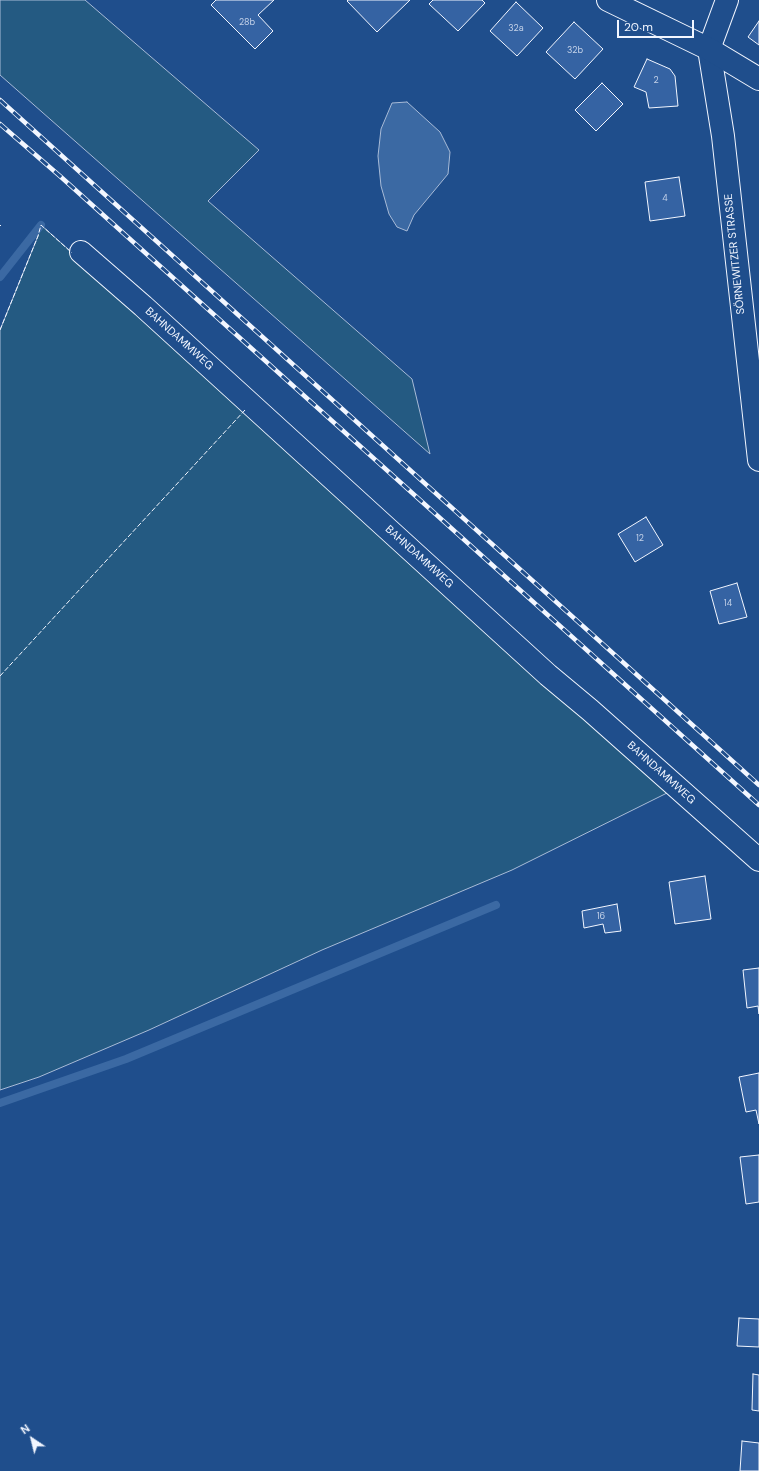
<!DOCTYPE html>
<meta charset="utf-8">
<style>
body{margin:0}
#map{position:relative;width:759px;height:1471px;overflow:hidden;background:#1f4e8c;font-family:"DM Sans",sans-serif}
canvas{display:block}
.north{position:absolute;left:12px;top:1419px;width:40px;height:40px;-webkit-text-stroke:3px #1f4e8c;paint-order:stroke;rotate:325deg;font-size:11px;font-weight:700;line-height:16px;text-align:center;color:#f2f6ff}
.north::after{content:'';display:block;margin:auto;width:14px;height:18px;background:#f2f6ff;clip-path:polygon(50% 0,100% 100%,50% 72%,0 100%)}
.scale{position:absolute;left:617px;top:20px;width:77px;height:18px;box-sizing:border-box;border:2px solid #f2f6ff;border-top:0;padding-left:5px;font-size:12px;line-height:14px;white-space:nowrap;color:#f2f6ff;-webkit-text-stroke:3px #1f4e8c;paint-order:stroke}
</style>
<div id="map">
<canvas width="759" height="1471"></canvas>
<div class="north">N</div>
<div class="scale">20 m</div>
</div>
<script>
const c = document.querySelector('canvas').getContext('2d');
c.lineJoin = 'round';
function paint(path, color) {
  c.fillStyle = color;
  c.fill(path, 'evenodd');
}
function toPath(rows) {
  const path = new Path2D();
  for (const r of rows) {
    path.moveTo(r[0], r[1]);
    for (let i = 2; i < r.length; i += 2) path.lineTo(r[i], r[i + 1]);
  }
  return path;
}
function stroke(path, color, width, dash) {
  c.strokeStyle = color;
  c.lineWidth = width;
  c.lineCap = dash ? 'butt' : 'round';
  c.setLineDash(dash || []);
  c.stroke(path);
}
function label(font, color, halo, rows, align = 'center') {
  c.font = font + ' "DM Sans",sans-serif';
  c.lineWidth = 3;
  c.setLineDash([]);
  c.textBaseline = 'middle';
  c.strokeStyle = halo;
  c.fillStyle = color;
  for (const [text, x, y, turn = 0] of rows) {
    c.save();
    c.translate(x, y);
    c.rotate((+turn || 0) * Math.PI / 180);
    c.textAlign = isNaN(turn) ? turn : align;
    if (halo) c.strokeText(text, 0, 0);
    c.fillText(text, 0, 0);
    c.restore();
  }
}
const green = toPath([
 [0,0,85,0,259,150,208,201,412,379,430,454,0,75,0,0],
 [41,225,247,408,671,791,512,870,322,950,149,1030,39,1077,0,1090,0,330,38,236,41,225]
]);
paint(green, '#245a82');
stroke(green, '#a8bbd7', 1);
const water = toPath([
 [407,102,440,132,450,152,448,174,414,215,407,231,397,227,389,214,381,186,378,156,381,129,392,103,407,102]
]);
paint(water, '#3b69a3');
stroke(water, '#a8bbd7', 1);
stroke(toPath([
 [0,277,41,225],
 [0,1103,126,1059,496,905]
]), '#3b69a3', 8);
const building = toPath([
 [216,0,274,0,258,15,273,31,255,49,211,5,216,0],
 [348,0,410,0,377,32,347,1,348,0],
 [433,0,482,0,485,3,458,31,429,4,433,0],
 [516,2,543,28,517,56,490,31,516,2],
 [759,21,759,45,748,37,759,21],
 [574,22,603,49,575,79,546,52,574,22],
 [647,59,670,69,675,76,678,106,649,108,646,92,634,87,647,59],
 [602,83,623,104,596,131,575,110,602,83],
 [679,177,685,216,650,221,645,182,679,177],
 [646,517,663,545,635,562,618,534,646,517],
 [737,583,747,617,719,624,710,591,737,583],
 [705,876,711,919,675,924,669,882,705,876],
 [617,904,621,931,605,933,603,924,584,928,582,911,617,904],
 [759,968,759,1014,758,1006,747,1008,743,970,759,968],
 [759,1073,759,1124,756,1110,746,1112,739,1077,759,1073],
 [759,1155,759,1202,746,1204,740,1157,759,1155],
 [739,1318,759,1319,759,1347,737,1346,739,1318],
 [753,1374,759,1375,759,1411,752,1410,753,1374],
 [742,1441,759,1443,759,1471,740,1471,742,1441]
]);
paint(building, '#3563a3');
stroke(building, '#f2f6ff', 1);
const minor = toPath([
 [727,0,709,49,723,136,759,460],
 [81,252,143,306,548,675,590,710,759,860]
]);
const major = toPath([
 [608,0,709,49,759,79]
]);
stroke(minor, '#f2f6ff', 24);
stroke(major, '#f2f6ff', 24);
stroke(minor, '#1f4e8c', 22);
stroke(major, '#1f4e8c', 22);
const rail = toPath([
 [0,100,759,785],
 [0,124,61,177,759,805]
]);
stroke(rail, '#f2f6ff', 4.5);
stroke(rail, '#1f4e8c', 3, [9]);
stroke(toPath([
 [0,226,1,225],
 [0,330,38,236,41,225,72,253],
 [0,676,245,410]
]), '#f2f6ff', 1, [5, 2]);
label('9px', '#c3d1e8', null, [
 ["28b",247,23],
 ["32a",516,29],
 ["32b",575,51],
 ["2",656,81],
 ["4",665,199],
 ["12",640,539],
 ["14",728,604],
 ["16",601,917]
]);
label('11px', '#f2f6ff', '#1f4e8c', [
 ["SÖRNEWITZER STRASSE",735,254,-96],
 ["BAHNDAMMWEG",179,339,42],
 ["BAHNDAMMWEG",419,557,42],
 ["BAHNDAMMWEG",661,773,42]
]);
</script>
